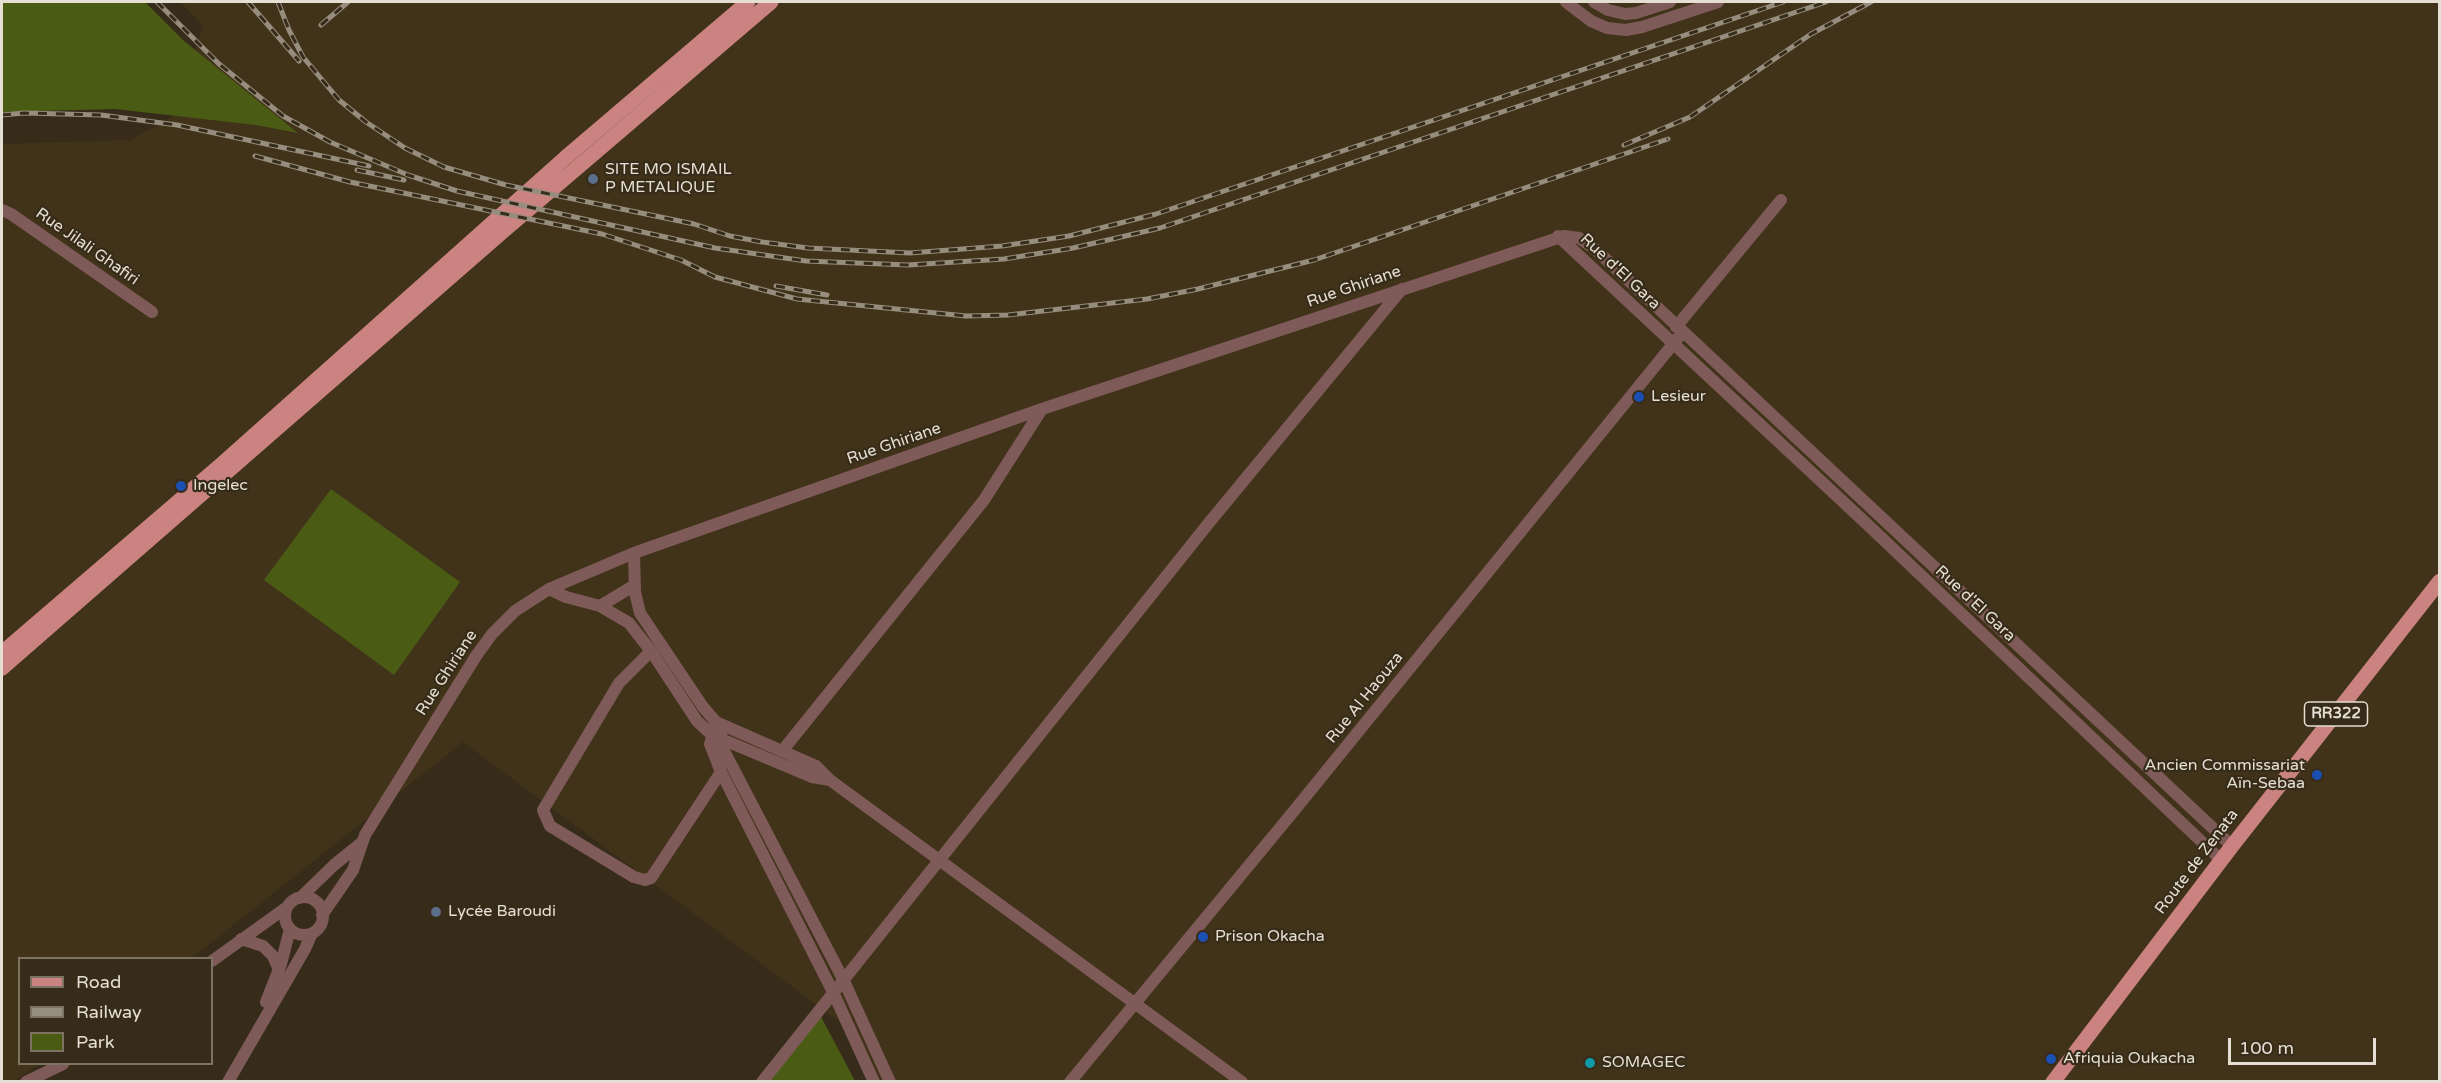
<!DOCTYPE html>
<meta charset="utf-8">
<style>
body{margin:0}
#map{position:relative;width:2441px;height:1083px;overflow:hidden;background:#372c19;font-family:"Varela Round",sans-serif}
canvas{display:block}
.frame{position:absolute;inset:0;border:3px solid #e5ded2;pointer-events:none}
.legend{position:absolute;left:18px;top:957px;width:195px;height:108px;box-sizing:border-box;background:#372c19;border:2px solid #7d7363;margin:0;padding:8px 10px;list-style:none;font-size:18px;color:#e5ded2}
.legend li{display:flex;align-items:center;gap:12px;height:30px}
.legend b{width:30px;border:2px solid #7d7363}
.scale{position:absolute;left:2228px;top:1038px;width:148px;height:27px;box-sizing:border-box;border:3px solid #e5ded2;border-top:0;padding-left:8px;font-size:18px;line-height:21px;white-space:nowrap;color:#e5ded2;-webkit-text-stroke:4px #372c19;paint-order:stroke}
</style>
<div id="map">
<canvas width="2441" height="1083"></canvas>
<div class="frame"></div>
<ul class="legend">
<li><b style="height:8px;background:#cb8381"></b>Road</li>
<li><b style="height:8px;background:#968d7e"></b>Railway</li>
<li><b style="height:16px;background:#4a5c14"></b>Park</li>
</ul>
<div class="scale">100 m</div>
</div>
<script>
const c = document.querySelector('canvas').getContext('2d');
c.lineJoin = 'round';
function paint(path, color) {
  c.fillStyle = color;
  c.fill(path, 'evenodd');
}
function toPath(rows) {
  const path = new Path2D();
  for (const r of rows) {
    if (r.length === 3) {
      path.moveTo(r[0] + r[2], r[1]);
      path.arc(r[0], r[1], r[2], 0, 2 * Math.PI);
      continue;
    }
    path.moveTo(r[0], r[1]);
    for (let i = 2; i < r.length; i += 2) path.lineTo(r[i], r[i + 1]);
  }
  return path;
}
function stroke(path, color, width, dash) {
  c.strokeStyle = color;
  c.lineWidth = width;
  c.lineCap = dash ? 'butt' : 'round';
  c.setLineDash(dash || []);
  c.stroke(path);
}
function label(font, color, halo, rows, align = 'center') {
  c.font = font + ' "Varela Round",sans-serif';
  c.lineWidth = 4.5;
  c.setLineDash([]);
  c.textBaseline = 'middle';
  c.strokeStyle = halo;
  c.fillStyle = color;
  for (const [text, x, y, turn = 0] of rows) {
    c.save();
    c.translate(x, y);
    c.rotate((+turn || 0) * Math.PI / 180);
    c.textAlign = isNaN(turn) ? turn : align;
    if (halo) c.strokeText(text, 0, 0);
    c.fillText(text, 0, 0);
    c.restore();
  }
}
paint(toPath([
 [180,2,2439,2,2439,1081,869,1081,848,1028,463,742,192,958,20,958,20,1064,40,1064,14,1081,2,1081,2,144,131,140,175,115,203,26]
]), '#413319');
paint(toPath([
 [2,2,145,2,184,41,298,133,256,125,115,109,2,112],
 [331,489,460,582,394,675,264,580],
 [818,1011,855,1081,764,1082]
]), '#4a5c14');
stroke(toPath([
 [1566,2,1591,21,1607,28,1626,30,1642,27,1718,2],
 [1594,2,1608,10,1625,14,1636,13,1670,2],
 [2,210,11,214,152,312],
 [1558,236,1868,525,2221,860],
 [1676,327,1781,200],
 [634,553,635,592,640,613,703,707,716,722,816,766,830,780,1242,1082],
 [549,589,566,597,600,606,629,623,651,651,697,721,712,735,812,777,830,780],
 [600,606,635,585],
 [651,651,619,683,543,810,550,826,634,877,645,880,651,878,721,772],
 [716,722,710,744,721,772,833,992,874,1082],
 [723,726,720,740,721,745,843,979,890,1082],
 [783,750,984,500,1042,409],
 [304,916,19],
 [300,898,334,865,360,844],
 [322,915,353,870,365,835,476,656,492,634,515,611,549,589,634,553,1042,409,1564,236,1579,238,1595,249,2232,846],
 [241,939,263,946,273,956,279,970],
 [212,961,287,907],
 [266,1002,281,964,290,929],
 [26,1082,63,1064],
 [228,1082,305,949,312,933],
 [762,1082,1208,524,1402,289],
 [1070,1082,1293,812,1682,333]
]), '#7e5a58', 12);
stroke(toPath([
 [2,653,222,464,565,158,748,2],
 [2,668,502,232,771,2],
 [2053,1082,2232,846,2440,581]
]), '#cb8381', 15);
const rail = toPath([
 [157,2,219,64,283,116,330,142,408,175,457,191,715,248,806,261,908,265,1004,259,1073,248,1160,228,1826,2],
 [248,2,299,61],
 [278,2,289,30,303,57,339,100,366,122,405,148,444,167,506,185,694,224,730,236,762,242,808,248,910,253,1002,246,1069,236,1156,214,1783,2],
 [321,25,348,2],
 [2,115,24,113,101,115,177,125,369,166],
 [1624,145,1690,117,1811,34,1871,2],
 [255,156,350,182,602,234,681,260,715,277,797,299,966,316,1008,315,1147,299,1198,289,1314,260,1668,139],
 [357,170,404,180],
 [776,286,827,295]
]);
stroke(rail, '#968d7e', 5);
stroke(rail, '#372c19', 3, [9]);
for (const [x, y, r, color] of [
 [593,179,6,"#5c6f8a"],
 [1639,397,6,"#1a4fb4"],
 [181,486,6,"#1a4fb4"],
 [2317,775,6,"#1a4fb4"],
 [436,912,6,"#5c6f8a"],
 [1203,937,6,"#1a4fb4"],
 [2051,1059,6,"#1a4fb4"],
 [1590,1063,6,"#0f9aa8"]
]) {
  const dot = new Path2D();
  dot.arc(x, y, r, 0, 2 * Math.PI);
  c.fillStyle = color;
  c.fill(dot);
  stroke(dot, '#372c19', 2);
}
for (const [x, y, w] of [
 [2336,714,63]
]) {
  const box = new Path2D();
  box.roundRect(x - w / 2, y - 12, w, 24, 4.5);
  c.fillStyle = '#372c19';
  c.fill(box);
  stroke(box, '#e5ded2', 1.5);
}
label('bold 15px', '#e5ded2', null, [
 ["RR322",2336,714]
]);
label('16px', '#e5ded2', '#372c19', [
 ["SITE MO ISMAIL",605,170],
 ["P METALIQUE",605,188],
 ["Lesieur",1651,397],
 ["Ingelec",193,486],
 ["Ancien Commissariat",2305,766,"right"],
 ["Aïn-Sebaa",2305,784,"right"],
 ["Lycée Baroudi",448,912],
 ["Prison Okacha",1215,937],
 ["Afriquia Oukacha",2063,1059],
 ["SOMAGEC",1602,1063]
], 'left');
label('16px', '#e5ded2', '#372c19', [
 ["Rue Jilali Ghafiri",87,247,35],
 ["Rue d'El Gara",1620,272,43],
 ["Rue Ghiriane",1354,287,-19],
 ["Rue Ghiriane",894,444,-19],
 ["Rue d'El Gara",1975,604,43],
 ["Rue Ghiriane",447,673,-57],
 ["Rue Al Haouza",1365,698,-51],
 ["Route de Zenata",2197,862,-53]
]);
</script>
